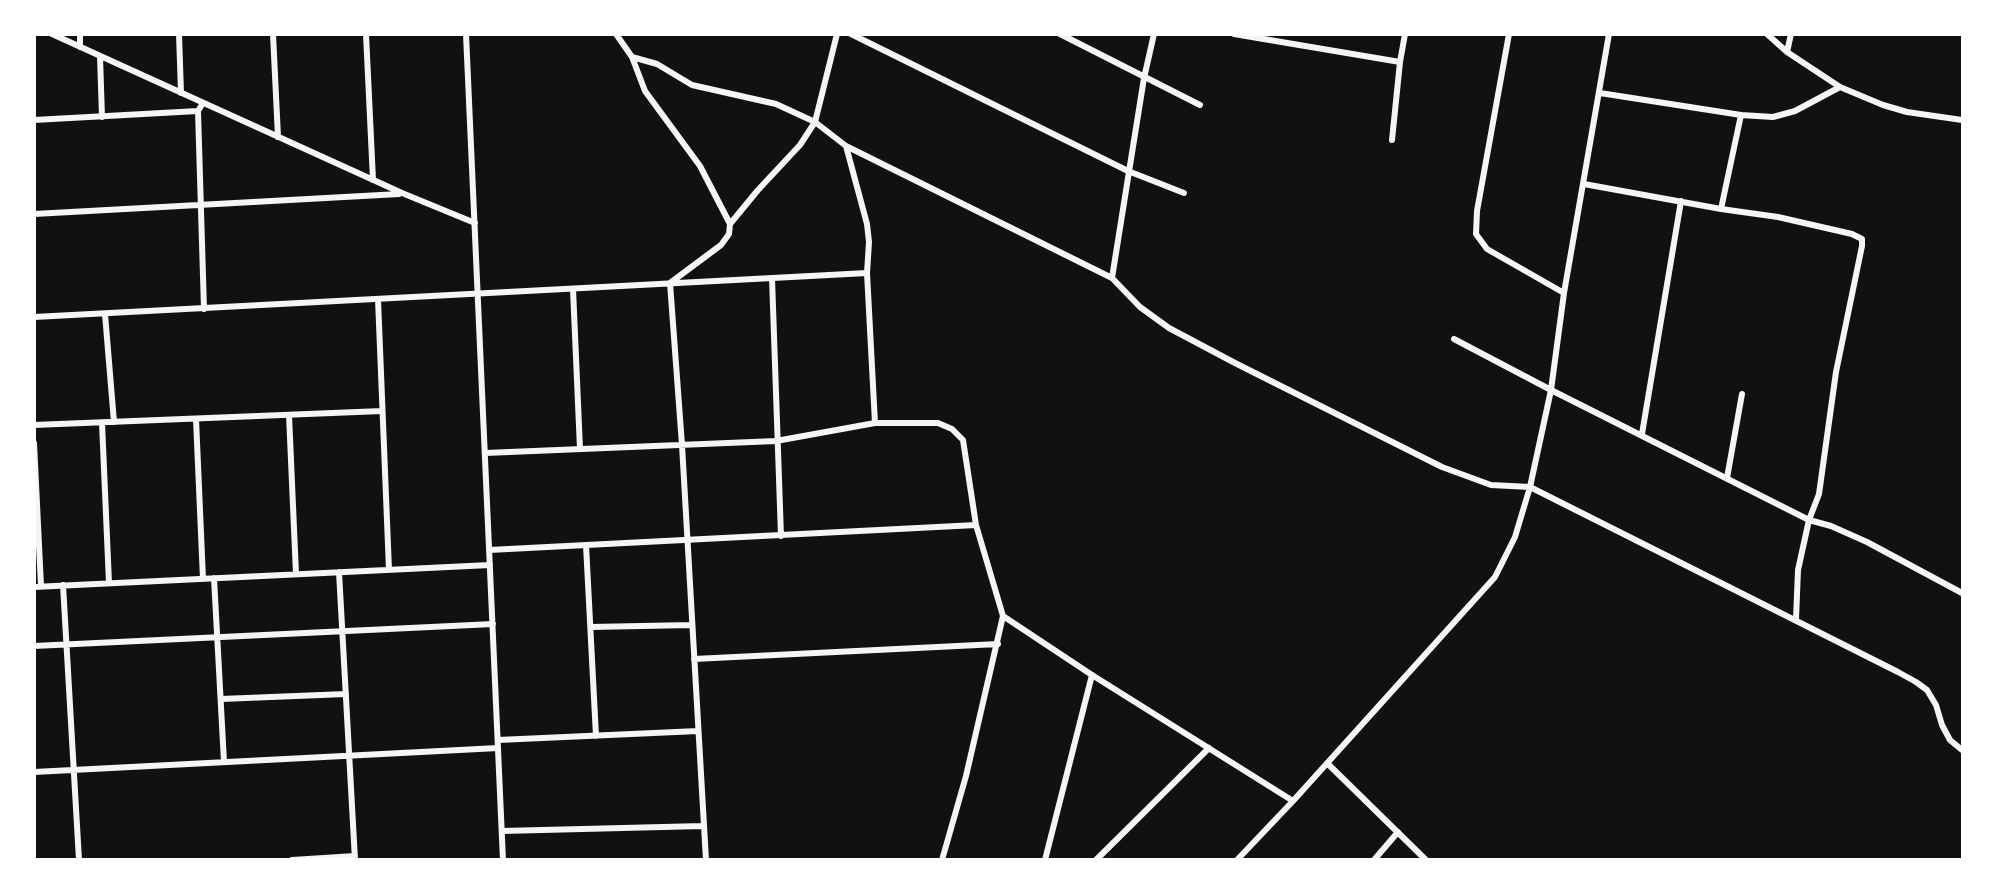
<!DOCTYPE html>
<style>
body{margin:0}
#map{position:relative;width:1997px;height:894px;overflow:hidden;background:#111;font-family:Roboto,sans-serif}
canvas{display:block}
.frame{position:absolute;inset:0;border:36px solid #fff;pointer-events:none}
</style>
<div id="map">
<canvas width="1997" height="894"></canvas>
<div class="frame"></div>
</div>
<script>
const c = document.querySelector('canvas').getContext('2d');
c.lineJoin = 'round';
function toPath(rows) {
  const path = new Path2D();
  for (const r of rows) {
    path.moveTo(r[0], r[1]);
    for (let i = 2; i < r.length; i += 2) path.lineTo(r[i], r[i + 1]);
  }
  return path;
}
function stroke(path, color, width, dash) {
  c.strokeStyle = color;
  c.lineWidth = width;
  c.lineCap = dash ? 'butt' : 'round';
  c.setLineDash(dash || []);
  c.stroke(path);
}
stroke(toPath([
 [52,34,402,193,475,223],
 [80,34,80,47],
 [179,34,181,93],
 [273,34,278,137],
 [366,34,373,180],
 [466,34,503,860],
 [616,34,632,57,645,91,700,166,730,224,729,234,721,245,670,283,682,445,706,860],
 [851,34,1128,171,1184,193],
 [1060,34,1200,105],
 [1234,34,1400,62],
 [1509,34,1477,211,1476,234,1487,249,1564,293],
 [1767,34,1787,52,1840,87,1883,105,1907,112,1962,120],
 [1787,52,1791,34],
 [100,56,102,117],
 [632,57,657,64,692,85,776,104,815,122,846,146,1112,278,1140,307,1169,328,1235,363,1442,467,1491,485,1530,487,1898,672,1916,682,1927,690,1936,705,1942,725,1950,740,1962,750],
 [1600,93,1741,115,1773,117,1795,111,1840,87],
 [203,103,198,111,204,309],
 [34,120,198,111],
 [1392,140,1400,62,1405,34],
 [846,146,867,224,869,242,867,273,875,423],
 [1584,184,1721,209,1778,217,1852,234,1862,239,1862,246,1836,372,1819,494,1809,520,1798,570,1796,619],
 [1721,209,1741,115],
 [34,214,399,194],
 [730,224,758,190,800,145,815,122,837,34],
 [772,278,781,536],
 [1112,278,1144,78,1154,34],
 [573,289,580,449],
 [378,299,389,570],
 [105,314,114,422],
 [34,317,867,273],
 [1454,339,1551,390,1809,520,1831,526,1867,542,1962,593],
 [289,415,296,574],
 [196,419,203,579],
 [102,423,109,583],
 [34,425,382,411],
 [1642,434,1681,201],
 [34,443,41,586],
 [485,453,776,441,875,423,938,423,952,429,963,440,976,525,1003,616,966,776,942,860],
 [1727,478,1742,394],
 [586,545,596,736],
 [489,550,976,525],
 [339,572,355,860],
 [214,578,224,762],
 [63,585,79,860],
 [34,587,490,565],
 [1003,616,1092,675,1293,801],
 [591,627,692,625],
 [34,646,493,624],
 [694,659,998,644],
 [221,699,346,694],
 [498,740,698,731],
 [1327,763,1426,860],
 [34,772,498,748],
 [502,831,703,826],
 [292,860,355,856],
 [1045,860,1092,675],
 [1096,860,1209,748],
 [1237,860,1293,801,1495,577,1515,537,1530,487,1551,390,1564,293,1609,34],
 [1374,860,1398,832]
]), '#f5f5f5', 6);
</script>
